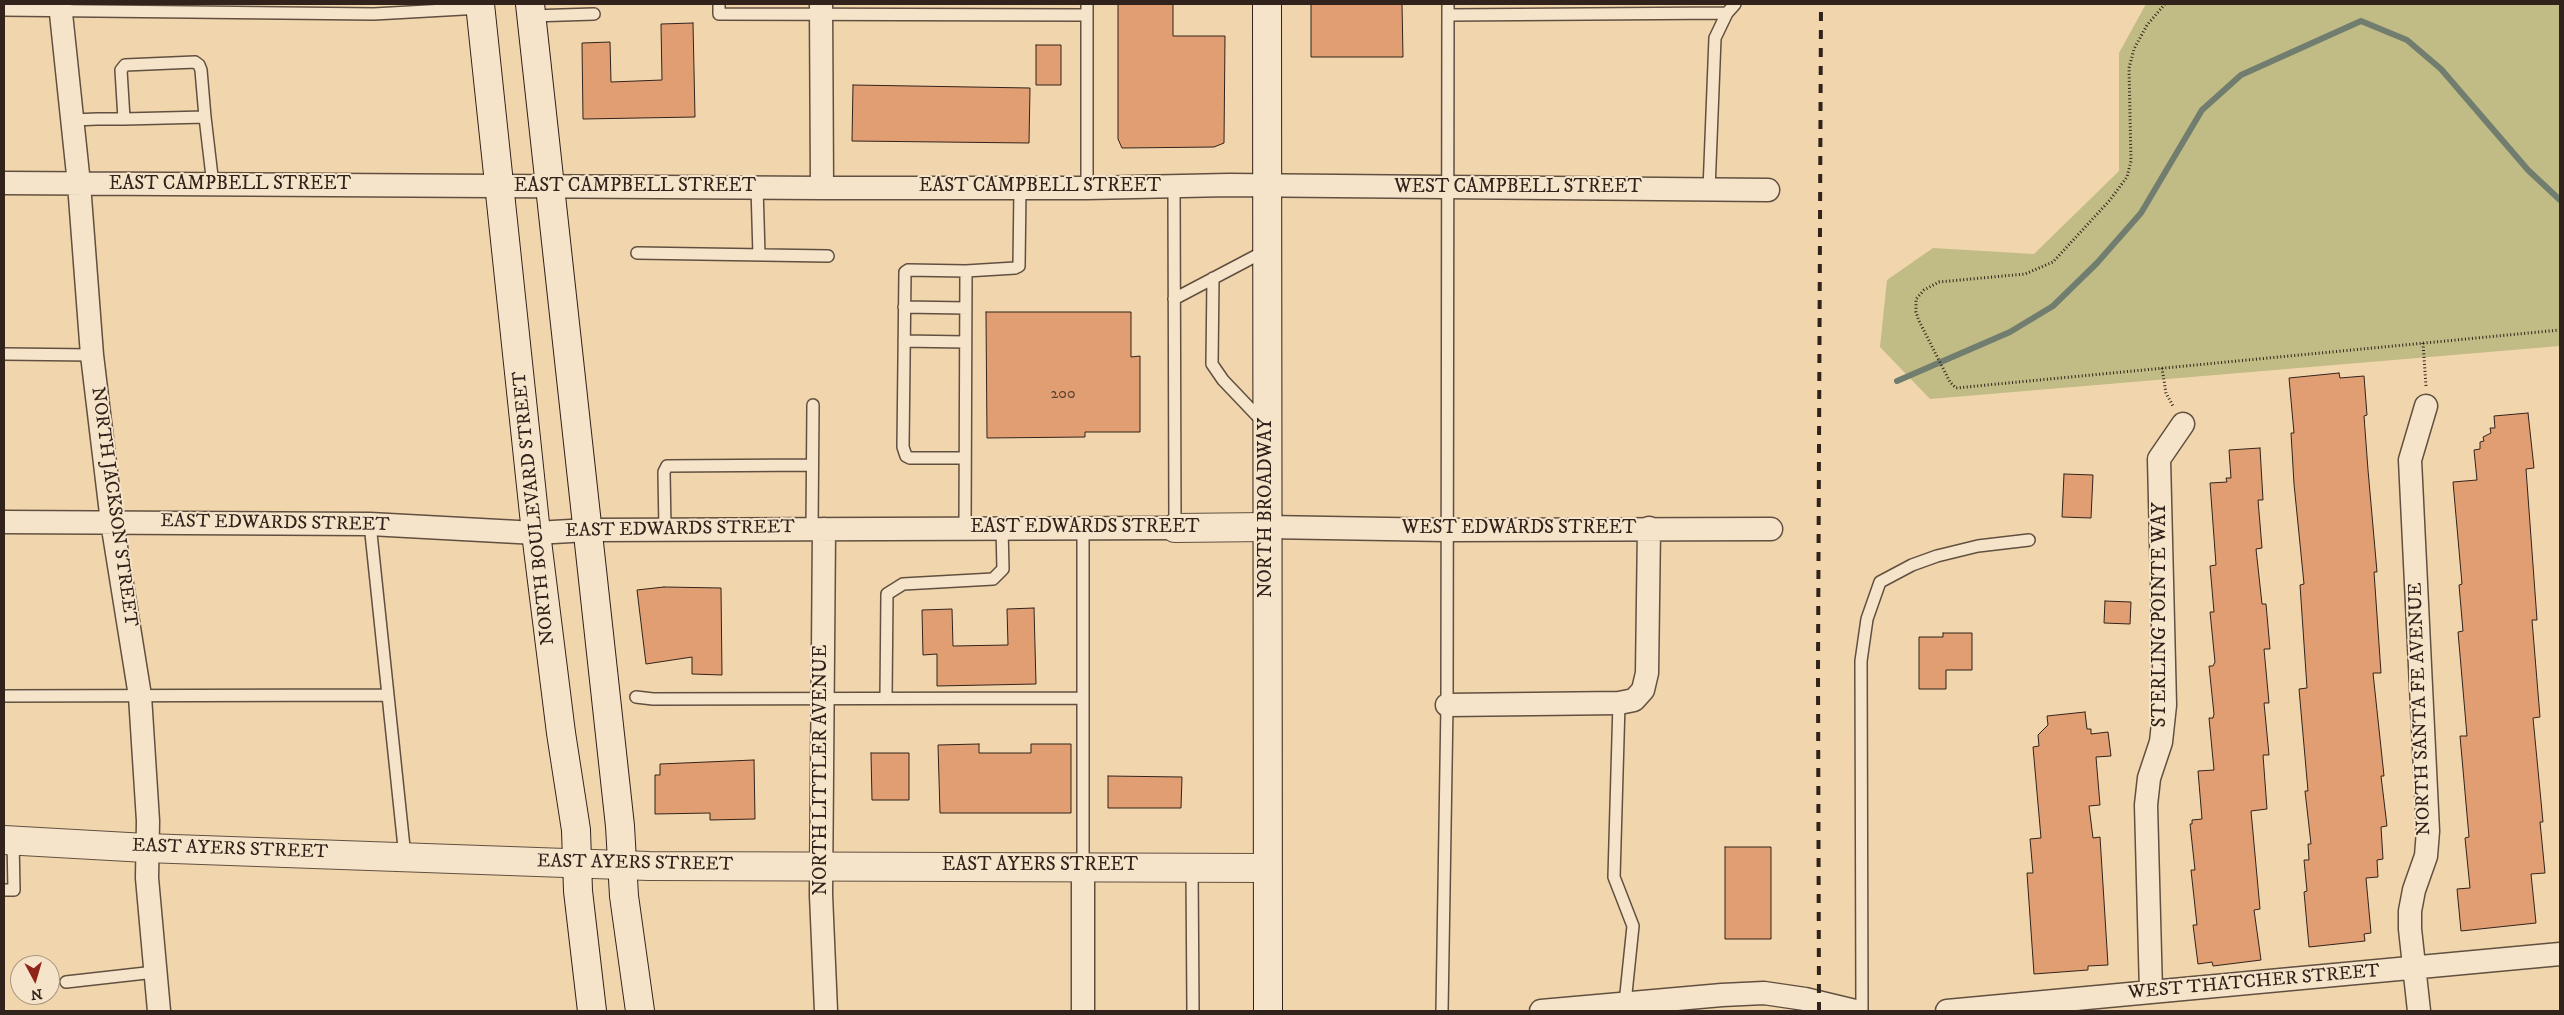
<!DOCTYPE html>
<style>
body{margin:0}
#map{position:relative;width:2564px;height:1015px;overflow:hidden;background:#f1d5ad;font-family:"IM FELL DW Pica",serif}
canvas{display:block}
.frame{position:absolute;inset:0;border:5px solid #31231b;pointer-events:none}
.north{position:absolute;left:10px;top:955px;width:50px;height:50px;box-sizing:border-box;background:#f6e4ca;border:1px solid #a79784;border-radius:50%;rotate:174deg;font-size:14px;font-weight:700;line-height:20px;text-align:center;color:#31231b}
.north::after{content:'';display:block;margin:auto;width:18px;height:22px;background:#8f2418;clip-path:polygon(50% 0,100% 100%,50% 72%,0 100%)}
</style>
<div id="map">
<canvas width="2564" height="1015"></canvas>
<div class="frame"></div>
<div class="north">N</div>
</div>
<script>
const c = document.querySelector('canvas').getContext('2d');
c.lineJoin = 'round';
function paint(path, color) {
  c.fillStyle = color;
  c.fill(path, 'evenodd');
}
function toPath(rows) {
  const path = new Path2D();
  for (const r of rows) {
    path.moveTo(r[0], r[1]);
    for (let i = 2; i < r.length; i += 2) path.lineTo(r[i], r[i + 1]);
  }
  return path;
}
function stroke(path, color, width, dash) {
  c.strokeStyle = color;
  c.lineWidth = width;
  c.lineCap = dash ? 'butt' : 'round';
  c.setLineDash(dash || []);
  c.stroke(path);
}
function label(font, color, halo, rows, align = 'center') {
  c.font = font + ' "IM FELL DW Pica",serif';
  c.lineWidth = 4;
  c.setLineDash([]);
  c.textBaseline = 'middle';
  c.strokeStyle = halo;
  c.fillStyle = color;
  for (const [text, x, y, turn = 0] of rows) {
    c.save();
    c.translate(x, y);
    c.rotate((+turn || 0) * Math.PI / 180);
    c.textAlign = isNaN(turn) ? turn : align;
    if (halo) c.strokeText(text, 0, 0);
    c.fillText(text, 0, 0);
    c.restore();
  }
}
paint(toPath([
 [2146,4,2560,4,2560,346,1930,399,1880,347,1887,280,1933,248,2034,254,2119,171,2119,53]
]), '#c1bb85');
stroke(toPath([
 [1897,381,2010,332,2053,306,2097,263,2141,213,2202,110,2241,75,2361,21,2407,40,2441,69,2528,170,2560,200]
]), '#717d6e', 6);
const building = toPath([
 [1118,4,1173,4,1173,36,1225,36,1224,143,1214,147,1122,148,1118,139,1118,4],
 [1311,4,1402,4,1403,57,1311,57,1311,4],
 [693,23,695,117,583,119,582,43,610,42,611,82,662,80,661,24,693,23],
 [1036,45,1061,45,1061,85,1036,85,1036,45],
 [853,85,1030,88,1029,143,852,141,853,85],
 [986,312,1131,312,1131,357,1140,356,1140,432,1085,432,1085,437,987,438,986,312],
 [2339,373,2340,378,2364,376,2367,415,2364,416,2368,470,2377,572,2374,572,2381,673,2373,673,2384,776,2381,776,2387,826,2381,827,2383,859,2377,860,2378,877,2366,878,2371,933,2364,934,2365,941,2309,947,2304,892,2307,891,2304,860,2309,860,2308,844,2311,844,2305,791,2308,791,2299,689,2307,688,2300,585,2304,584,2294,484,2291,433,2294,433,2289,378,2339,373],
 [2528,413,2534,468,2526,469,2537,620,2532,620,2540,717,2533,718,2543,822,2540,822,2545,873,2531,874,2536,923,2461,931,2457,889,2470,888,2465,838,2469,837,2460,736,2467,736,2458,632,2463,631,2459,585,2462,584,2453,482,2477,480,2474,450,2480,449,2480,442,2484,441,2483,437,2491,433,2490,428,2495,428,2494,416,2528,413],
 [2260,448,2263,500,2258,500,2262,548,2256,549,2262,604,2266,604,2270,649,2264,649,2269,703,2264,703,2269,755,2263,755,2267,809,2251,811,2260,909,2254,910,2261,960,2213,966,2212,962,2198,964,2193,925,2197,925,2191,870,2195,870,2190,824,2192,824,2192,820,2202,819,2198,771,2214,770,2209,718,2213,718,2214,714,2209,666,2213,666,2215,662,2210,612,2214,612,2210,566,2216,565,2210,483,2227,482,2226,478,2231,478,2229,450,2260,448],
 [2064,474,2093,475,2091,518,2062,517,2064,474],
 [664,587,721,588,722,675,692,674,692,657,646,664,637,590,664,587],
 [2105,601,2131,602,2130,624,2104,623,2105,601],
 [1034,608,1036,684,937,686,937,654,923,655,922,610,952,609,953,646,1008,645,1007,609,1034,608],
 [1943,633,1972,633,1972,670,1946,670,1946,689,1919,689,1919,637,1943,637,1943,633],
 [2085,712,2087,729,2091,729,2091,734,2108,732,2111,756,2096,757,2100,805,2089,806,2093,838,2100,837,2108,965,2088,966,2088,970,2034,974,2027,873,2033,873,2030,839,2041,838,2033,747,2039,746,2038,735,2048,725,2047,716,2085,712],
 [979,744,979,753,1031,753,1031,744,1071,744,1071,813,940,813,938,745,979,744],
 [871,753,909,753,909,800,872,800,871,753],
 [754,760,755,819,710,820,710,813,655,814,655,775,660,775,660,764,754,760],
 [1108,776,1182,777,1181,808,1108,808,1108,776],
 [1725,847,1771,847,1771,939,1725,939,1725,847]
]);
paint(building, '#e19e73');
stroke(building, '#31231b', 1);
const service = toPath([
 [719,4,719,14,1087,15],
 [1087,4,1087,188],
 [4,10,374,14,481,8],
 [1448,15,1727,13],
 [531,16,594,14],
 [205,117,213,185],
 [73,120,97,119,124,119,205,117,201,70,199,65,195,62,125,65,121,70,124,119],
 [1174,186,1175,528],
 [757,187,759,255],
 [1709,190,1715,38,1727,13,1735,4],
 [637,253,828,256],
 [1213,278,1212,364,1223,380,1263,422],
 [1174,299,1267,250],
 [904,307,966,308],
 [904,341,965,342],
 [4,354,92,355],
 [965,458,910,458,906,456,903,447,905,272,908,270,966,271],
 [370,524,405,857],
 [965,528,966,271,1015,268,1019,266,1020,188],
 [812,529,813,405],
 [665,530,664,472,667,466,812,465],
 [4,696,388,695],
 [636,697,653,699,1082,698],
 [886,697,887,594,903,584,993,579,1003,569,1002,528],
 [1619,703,1614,877,1633,926,1625,1003],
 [1083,866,1083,528],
 [1192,868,1193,1011],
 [4,890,14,890,13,840],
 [66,982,155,972],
 [1442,1011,1447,705,1448,4],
 [1862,1011,1861,661,1867,619,1880,582,1912,565,1937,556,1978,546,2029,540]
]);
const minor = toPath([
 [60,4,79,184,92,355,112,522,140,696,148,821,147,878,159,1011],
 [821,4,822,188],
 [4,183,822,188,1087,188,1229,185,1768,190],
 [4,522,370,524,536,533,588,530,1175,528],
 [1267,527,1447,530,1771,529],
 [824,529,821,895,826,1011],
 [1447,705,1619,703,1634,700,1643,690,1647,673,1649,528],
 [1083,866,1083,1011],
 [2151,992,2146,805,2149,778,2161,742,2165,705,2159,459,2183,424],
 [1541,1011,1722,995,1764,993,1805,999,1855,1011],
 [1947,1011,2560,954],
 [2419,1011,2410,929,2410,911,2414,890,2426,856,2428,831,2410,460,2426,406]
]);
const tertiary = toPath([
 [1175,528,1267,527],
 [4,840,146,848,649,866,1267,868]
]);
const secondary = toPath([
 [480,4,536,533,561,733,576,830,578,891,592,1011],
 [530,4,620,826,624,896,640,1011],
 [1267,4,1268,1011]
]);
stroke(service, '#615040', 14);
stroke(minor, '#615040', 25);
stroke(tertiary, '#615040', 30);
stroke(secondary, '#31231b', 30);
stroke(toPath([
 [2165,4,2147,25,2134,49,2129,68,2131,161,2127,177,2110,200,2053,262,2025,274,1939,282,1924,290,1916,299,1916,312,1919,321,1950,382,1956,388,2560,330],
 [2423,343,2426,386],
 [2162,368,2166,393,2173,406]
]), '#31231b', 3, [1, 2.5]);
stroke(service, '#f6e4ca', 11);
stroke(minor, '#f6e4ca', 22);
stroke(tertiary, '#f6e4ca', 28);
stroke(secondary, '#f6e4ca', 28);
stroke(toPath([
 [1819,1011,1818,670,1821,4]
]), '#31231b', 4, [9, 9]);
label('16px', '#5d4231', null, [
 ["200",1063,395]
]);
label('19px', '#31231b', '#f6e4ca', [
 ["EAST CAMPBELL STREET",230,185],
 ["EAST CAMPBELL STREET",635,187],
 ["EAST CAMPBELL STREET",1040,187],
 ["WEST CAMPBELL STREET",1518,188],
 ["NORTH JACKSON STREET",113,507,82],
 ["NORTH BOULEVARD STREET",535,508,-96],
 ["NORTH BROADWAY",1267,508,-90],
 ["EAST EDWARDS STREET",275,524,1],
 ["EAST EDWARDS STREET",1085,528],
 ["WEST EDWARDS STREET",1519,529],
 ["EAST EDWARDS STREET",680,530,-1],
 ["STERLING POINTE WAY",2161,615,-90],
 ["NORTH SANTA FE AVENUE",2421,709,-92],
 ["NORTH LITTLER AVENUE",822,770,-90],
 ["EAST AYERS STREET",230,850,2],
 ["EAST AYERS STREET",635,864,1],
 ["EAST AYERS STREET",1040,866],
 ["WEST THATCHER STREET",2254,983,-5]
]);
</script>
